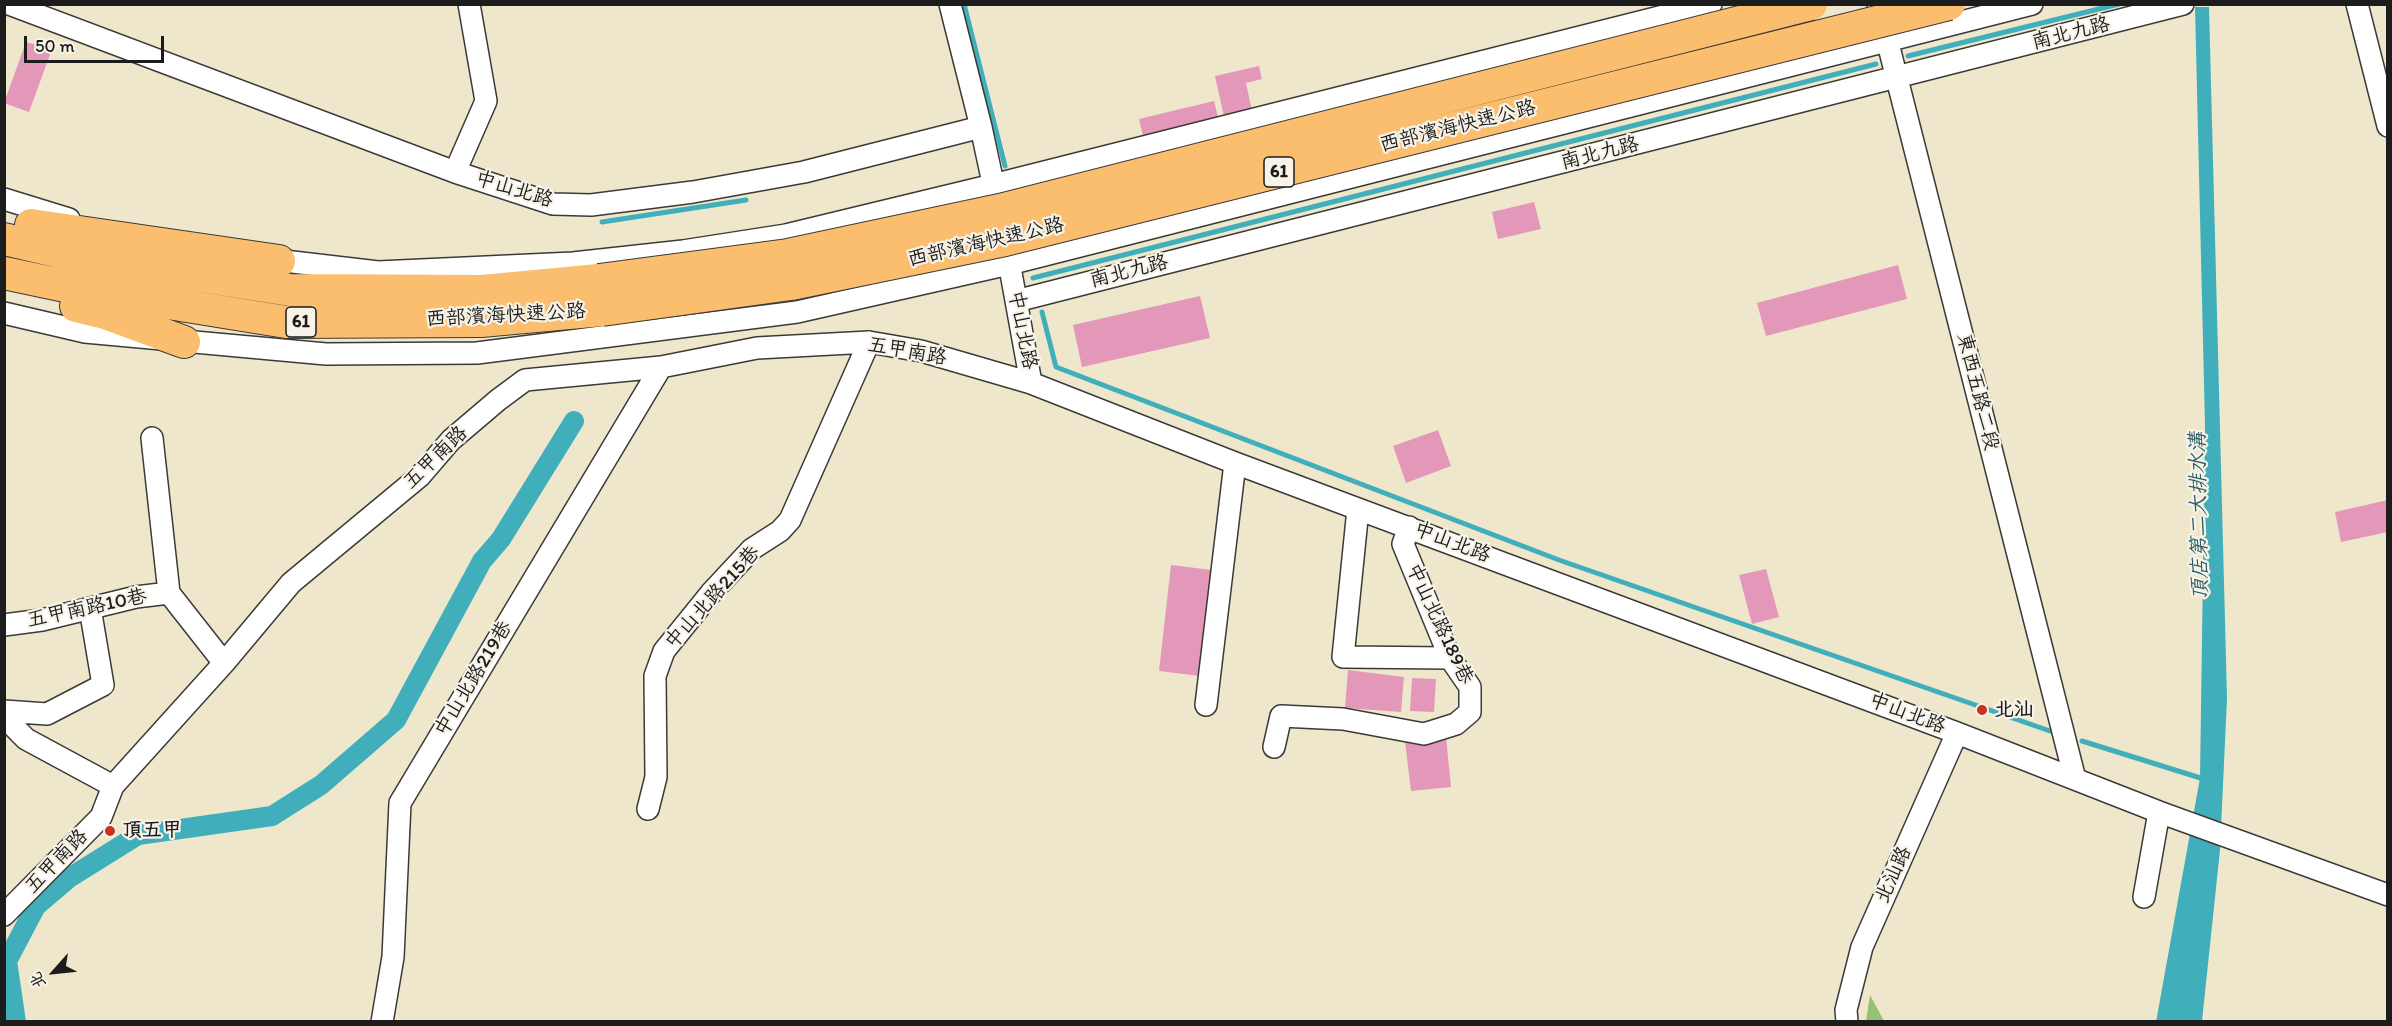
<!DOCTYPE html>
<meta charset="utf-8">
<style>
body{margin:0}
#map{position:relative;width:2392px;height:1026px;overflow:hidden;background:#eee7cc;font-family:Itim,"LXGW WenKai TC",sans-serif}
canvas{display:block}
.frame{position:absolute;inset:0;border:6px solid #1c1c1c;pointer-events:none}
.north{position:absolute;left:24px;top:942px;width:60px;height:60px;-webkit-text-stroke:4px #f7f3e8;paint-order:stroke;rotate:243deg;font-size:16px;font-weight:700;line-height:24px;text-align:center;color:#1c1c1c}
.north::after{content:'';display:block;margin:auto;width:21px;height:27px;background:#1c1c1c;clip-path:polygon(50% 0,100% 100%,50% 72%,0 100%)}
.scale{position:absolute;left:24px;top:36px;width:140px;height:27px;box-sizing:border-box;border:3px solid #1c1c1c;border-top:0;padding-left:8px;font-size:18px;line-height:21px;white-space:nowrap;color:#1c1c1c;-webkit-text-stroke:4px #f7f3e8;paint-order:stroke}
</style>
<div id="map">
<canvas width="2392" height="1026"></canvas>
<div class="frame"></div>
<div class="north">北</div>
<div class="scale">50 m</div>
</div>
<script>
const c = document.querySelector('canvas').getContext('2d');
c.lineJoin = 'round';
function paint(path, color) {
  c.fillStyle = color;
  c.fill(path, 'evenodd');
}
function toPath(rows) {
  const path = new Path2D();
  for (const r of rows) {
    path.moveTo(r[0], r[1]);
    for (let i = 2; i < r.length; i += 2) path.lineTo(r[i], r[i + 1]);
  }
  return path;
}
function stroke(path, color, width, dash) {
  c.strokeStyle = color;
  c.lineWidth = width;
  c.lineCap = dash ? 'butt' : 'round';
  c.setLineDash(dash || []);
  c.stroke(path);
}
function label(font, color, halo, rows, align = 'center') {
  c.font = font + ' Itim,"LXGW WenKai TC",sans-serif';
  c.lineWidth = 4.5;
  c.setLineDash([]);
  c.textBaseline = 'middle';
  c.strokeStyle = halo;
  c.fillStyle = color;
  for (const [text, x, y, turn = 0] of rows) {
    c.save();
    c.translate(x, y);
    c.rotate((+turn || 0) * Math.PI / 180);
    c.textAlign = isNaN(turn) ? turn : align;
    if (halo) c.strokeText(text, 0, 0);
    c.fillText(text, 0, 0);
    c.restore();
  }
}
paint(toPath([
 [1870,995,1884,1021,1866,1021]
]), '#96c371');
paint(toPath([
 [2195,7,2209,7,2227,698,2220,850,2202,1021,2156,1022,2200,778,2205,425]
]), '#40afbb');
stroke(toPath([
 [964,4,1005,166],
 [1908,56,2119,4],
 [602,222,746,200],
 [1033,278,1876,64],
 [1042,312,1056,367,1559,560,2050,731],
 [2082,741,2207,780]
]), '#40afbb', 5);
stroke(toPath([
 [16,1022,7,961,36,906,69,878,138,835,272,816,321,785,396,720,482,561,501,539,574,421]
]), '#40afbb', 20);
paint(toPath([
 [26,42,52,49,29,112,4,103],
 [1259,66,1262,79,1246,83,1252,111,1224,117,1215,76],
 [1214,101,1218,117,1143,136,1139,119],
 [1534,202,1541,229,1498,239,1492,212],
 [1898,265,1907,299,1766,336,1757,303],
 [1200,296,1210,338,1082,367,1073,325],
 [1438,430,1451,466,1406,483,1393,446],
 [2388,500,2388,532,2341,542,2335,512],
 [1171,565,1212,570,1200,676,1159,671],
 [1766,569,1779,617,1752,624,1739,575],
 [1348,670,1404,677,1401,712,1345,708],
 [1412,678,1436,679,1434,712,1410,711],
 [1446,737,1451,787,1411,791,1405,741]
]), '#e398ba');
const minor = toPath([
 [9,4,455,172,553,204,591,205,693,192,804,172,981,127,996,197],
 [950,4,981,127],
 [1878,4,2075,779],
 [2357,4,2388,126],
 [455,172,486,101,469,4],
 [4,199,69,219],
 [1007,251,1031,383],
 [267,259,378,272,573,263,683,251,786,235,993,185,1711,4],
 [1016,301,2183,4],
 [4,313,85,332,326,354,477,353,797,312,1009,264,2032,4],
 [152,438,169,593],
 [1358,509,1343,657,1450,658],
 [4,625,42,620,136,597,169,593,224,663],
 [1206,705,1235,463],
 [4,711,47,714,103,685,90,608],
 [4,717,26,739,113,786],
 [1274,747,1281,716,1343,719,1424,734,1456,724,1470,712,1470,687,1450,658,1403,544,1409,527],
 [648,809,656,777,655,676,664,651,711,593,752,549,780,531,790,520,869,342],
 [2144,897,2159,812],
 [4,915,101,817,113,786,224,663,291,583,420,476,451,440,498,400,525,380,661,367,757,348,869,342,921,351,1031,383,1235,463,1957,733,2159,812,2388,895],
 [382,1022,393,957,400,803,661,367],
 [1847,1022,1846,1010,1862,947,1957,733]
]);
const highway = toPath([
 [31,225,279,261],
 [4,239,81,257,290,290,482,291,599,280],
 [4,273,75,288,286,322,481,321,602,310],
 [76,306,105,313,184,342]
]);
stroke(minor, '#3c3a36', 24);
stroke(highway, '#3c3a36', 34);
stroke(minor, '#fff', 21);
stroke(highway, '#fbbe6e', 32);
const highwayBridge = toPath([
 [599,280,788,255,1000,210,1811,4],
 [602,310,791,284,1005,240,1949,4]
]);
stroke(highwayBridge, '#3c3a36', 34, []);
stroke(highwayBridge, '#fbbe6e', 32);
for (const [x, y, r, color] of [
 [1982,710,6,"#c8321e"],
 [110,831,6,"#c8321e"]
]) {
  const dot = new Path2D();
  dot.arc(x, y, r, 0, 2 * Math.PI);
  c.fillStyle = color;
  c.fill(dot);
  stroke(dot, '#f7f3e8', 2);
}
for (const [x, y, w] of [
 [1279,172,30],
 [301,322,30]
]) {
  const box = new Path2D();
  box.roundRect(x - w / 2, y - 15, w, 30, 4.5);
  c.fillStyle = '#f7f3e8';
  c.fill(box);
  stroke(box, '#1c1c1c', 1.5);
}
label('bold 18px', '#1c1c1c', null, [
 ["61",1279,172],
 ["61",301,322]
]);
label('20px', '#1c1c1c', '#f7f3e8', [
 ["南北九路",2071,34,-14],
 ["西部濱海快速公路",1458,127,-14],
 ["南北九路",1600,154,-14],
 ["中山北路",514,190,17],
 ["西部濱海快速公路",986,243,-13],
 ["南北九路",1129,272,-14],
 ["西部濱海快速公路",506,316,-3],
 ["中山北路",1022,330,79],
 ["五甲南路",907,352,10],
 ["東西五路二段",1977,392,76],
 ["五甲南路",436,458,-44],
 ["中山北路",1452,543,21],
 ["中山北路215巷",713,598,-48],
 ["五甲南路10巷",87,609,-12],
 ["中山北路189巷",1439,624,65],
 ["中山北路219巷",474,679,-59],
 ["中山北路",1907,714,21],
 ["五甲南路",57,862,-46],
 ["北汕路",1894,875,-66]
]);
label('bold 20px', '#1c1c1c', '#f7f3e8', [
 ["北汕",1994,710],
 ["頂五甲",122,831]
], 'left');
label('italic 21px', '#2c5e64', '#f7f3e8', [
 ["頂店第二大排水溝",2200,516,-91]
]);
</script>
